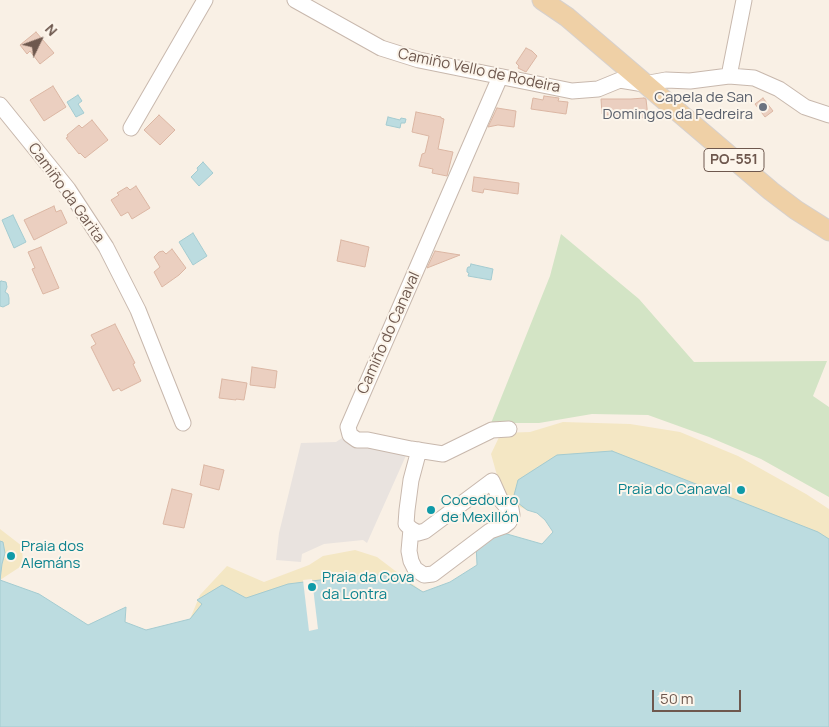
<!DOCTYPE html>
<meta charset="utf-8">
<style>
body{margin:0}
#map{position:relative;width:829px;height:727px;overflow:hidden;background:#f9f0e5;font-family:Manrope,sans-serif}
canvas{display:block}
.north{position:absolute;left:15px;top:15px;width:50px;height:50px;-webkit-text-stroke:4px #fcf5eb;paint-order:stroke;rotate:48deg;font-size:14px;font-weight:700;line-height:20px;text-align:center;color:#6e584e}
.north::after{content:'';display:block;margin:auto;width:18px;height:22px;background:#6e584e;clip-path:polygon(50% 0,100% 100%,50% 72%,0 100%)}
.scale{position:absolute;left:652px;top:690px;width:89px;height:22px;box-sizing:border-box;border:2px solid #6e584e;border-top:0;padding-left:6px;font-size:15px;line-height:18px;white-space:nowrap;color:#6e584e;-webkit-text-stroke:4px #fcf5eb;paint-order:stroke}
</style>
<div id="map">
<canvas width="829" height="727"></canvas>
<div class="north">N</div>
<div class="scale">50 m</div>
</div>
<script>
const c = document.querySelector('canvas').getContext('2d');
c.lineJoin = 'round';
function paint(path, color) {
  c.fillStyle = color;
  c.fill(path, 'evenodd');
}
function toPath(rows) {
  const path = new Path2D();
  for (const r of rows) {
    path.moveTo(r[0], r[1]);
    for (let i = 2; i < r.length; i += 2) path.lineTo(r[i], r[i + 1]);
  }
  return path;
}
function stroke(path, color, width, dash) {
  c.strokeStyle = color;
  c.lineWidth = width;
  c.lineCap = dash ? 'butt' : 'round';
  c.setLineDash(dash || []);
  c.stroke(path);
}
function label(font, color, halo, rows, align = 'center') {
  c.font = font + ' Manrope,sans-serif';
  c.lineWidth = 4;
  c.setLineDash([]);
  c.textBaseline = 'middle';
  c.strokeStyle = halo;
  c.fillStyle = color;
  for (const [text, x, y, turn = 0] of rows) {
    c.save();
    c.translate(x, y);
    c.rotate((+turn || 0) * Math.PI / 180);
    c.textAlign = isNaN(turn) ? turn : align;
    if (halo) c.strokeText(text, 0, 0);
    c.fillText(text, 0, 0);
    c.restore();
  }
}
paint(toPath([
 [342,438,408,451,367,543,363,540,324,544,302,554,301,562,276,560,279,533,301,443,336,442]
]), '#e9e3df');
paint(toPath([
 [561,234,639,299,694,362,827,361,813,396,829,407,829,497,761,459,709,437,648,415,592,414,539,423,491,423,550,276]
]), '#d3e4c5');
paint(toPath([
 [563,422,630,424,680,432,738,456,806,494,829,509,829,563,541,487,527,510,504,500,491,454,501,433,530,432],
 [0,529,22,546,23,565,0,580],
 [355,550,377,557,423,592,190,619,200,595,227,566,264,582,309,565,323,556]
]), '#f4e7c4');
const water = toPath([
 [78,95,82,101,78,104,84,113,76,117,67,102,78,95],
 [388,117,400,120,401,118,406,119,405,123,401,123,400,128,386,125,388,117],
 [203,162,213,173,199,186,191,177,198,170,197,168,203,162],
 [13,215,26,242,14,248,2,220,13,215],
 [193,233,207,256,193,265,179,242,193,233],
 [471,264,493,269,491,280,468,276,469,273,467,272,467,269,468,267,470,267,471,264],
 [1,281,6,282,7,287,5,292,8,294,9,298,9,304,3,307,0,306,0,282,1,281],
 [612,451,818,532,829,539,829,727,0,727,0,541,3,542,5,553,2,564,0,580,39,594,88,625,126,607,125,622,146,630,190,619,202,604,197,600,222,585,246,598,288,584,352,576,382,575,405,581,423,592,450,582,477,565,476,543,500,532,542,544,553,532,545,520,537,513,527,510,513,499,518,480,557,455,612,451]
]);
paint(water, '#bcdce0');
stroke(water, '#a4cbd0', 1);
paint(toPath([
 [312,579,318,629,309,631,303,580]
]), '#f9f0e5');
const building = toPath([
 [36,32,54,53,40,64,30,51,27,54,20,45,36,32],
 [526,48,532,51,537,56,526,72,518,68,519,66,516,63,526,48],
 [53,86,66,107,44,121,30,100,53,86],
 [544,96,559,98,558,101,568,102,566,114,531,109,533,98,543,100,544,96],
 [644,98,646,99,648,117,633,119,602,114,601,99,631,99,644,98],
 [763,98,773,111,765,117,755,104,763,98],
 [497,108,516,111,514,127,498,125,488,127,497,108],
 [416,112,441,117,441,118,444,119,438,149,453,152,447,176,432,173,433,169,419,166,422,154,425,153,429,136,412,132,416,112],
 [159,115,175,130,160,145,144,130,159,115],
 [92,120,108,140,85,158,80,153,79,154,66,138,68,137,67,135,79,125,82,128,92,120],
 [474,177,519,183,518,194,484,189,483,193,472,191,474,177],
 [136,186,150,208,132,219,128,212,121,216,111,200,119,195,117,193,127,187,130,190,136,186],
 [54,206,56,212,61,210,67,223,34,240,24,220,54,206],
 [341,240,369,247,365,267,337,261,341,240],
 [41,247,59,288,43,294,32,269,35,268,28,252,41,247],
 [172,249,186,268,179,275,162,287,154,272,160,267,154,257,159,252,163,251,166,254,172,249],
 [435,251,460,255,427,268,435,251],
 [115,324,135,363,133,364,141,381,121,391,119,388,113,391,91,347,96,344,91,335,115,324],
 [252,367,277,371,275,388,250,385,252,367],
 [222,379,247,383,244,400,236,399,236,400,219,398,222,379],
 [204,465,224,470,219,490,200,485,204,465],
 [172,489,192,494,184,528,163,524,172,489]
]);
paint(building, '#ebcfc0');
stroke(building, '#dbb6a3', 1);
const minor = toPath([
 [295,0,381,48,419,60,572,91,598,89,620,80,644,84,666,80,690,81,729,76,754,78,779,89,805,107,829,115],
 [729,76,744,0],
 [500,77,348,427,350,435,357,440,368,440,411,449,443,454,492,430,509,429],
 [0,105,68,189,106,247,138,310,183,423],
 [131,128,205,0],
 [411,529,409,551,411,561,415,569,424,575,433,574,490,531,504,526,509,522,512,515,511,509,506,506,500,499,492,481,425,531,418,533,411,529,406,524,407,510,411,480,419,450]
]);
const major = toPath([
 [542,0,567,17,771,191,796,210,829,231]
]);
stroke(minor, '#c8b8ad', 17);
stroke(major, '#d6d0cd', 21);
stroke(minor, '#fff', 15);
stroke(major, '#efd0a6', 19);
for (const [x, y, r, color] of [
 [763,107,5,"#6b7280"],
 [741,490,5,"#0f9aa8"],
 [431,510,5,"#0f9aa8"],
 [11,556,5,"#0f9aa8"],
 [312,587,5,"#0f9aa8"]
]) {
  const dot = new Path2D();
  dot.arc(x, y, r, 0, 2 * Math.PI);
  c.fillStyle = color;
  c.fill(dot);
  stroke(dot, '#fcf5eb', 2);
}
for (const [x, y, w] of [
 [734,160,60]
]) {
  const box = new Path2D();
  box.roundRect(x - w / 2, y - 11.5, w, 23, 4);
  c.fillStyle = '#fcf5eb';
  c.fill(box);
  stroke(box, '#6e584e', 1);
}
label('bold 14px', '#6e584e', null, [
 ["PO-551",734,160]
]);
label('15px', '#6e584e', '#fcf5eb', [
 ["Camiño Vello de Rodeira",479,71,12],
 ["Camiño da Garita",66,193,54],
 ["Camiño do Canaval",389,333,-66]
]);
label('15px', '#5b616d', '#fcf5eb', [
 ["Capela de San",753,98],
 ["Domingos da Pedreira",753,115]
], 'right');
label('15px', '#0d838f', '#fcf5eb', [
 ["Praia do Canaval",731,490,"right"],
 ["Cocedouro",441,501],
 ["de Mexillón",441,518],
 ["Praia dos",21,547],
 ["Alemáns",21,564],
 ["Praia da Cova",322,578],
 ["da Lontra",322,595]
], 'left');
</script>
